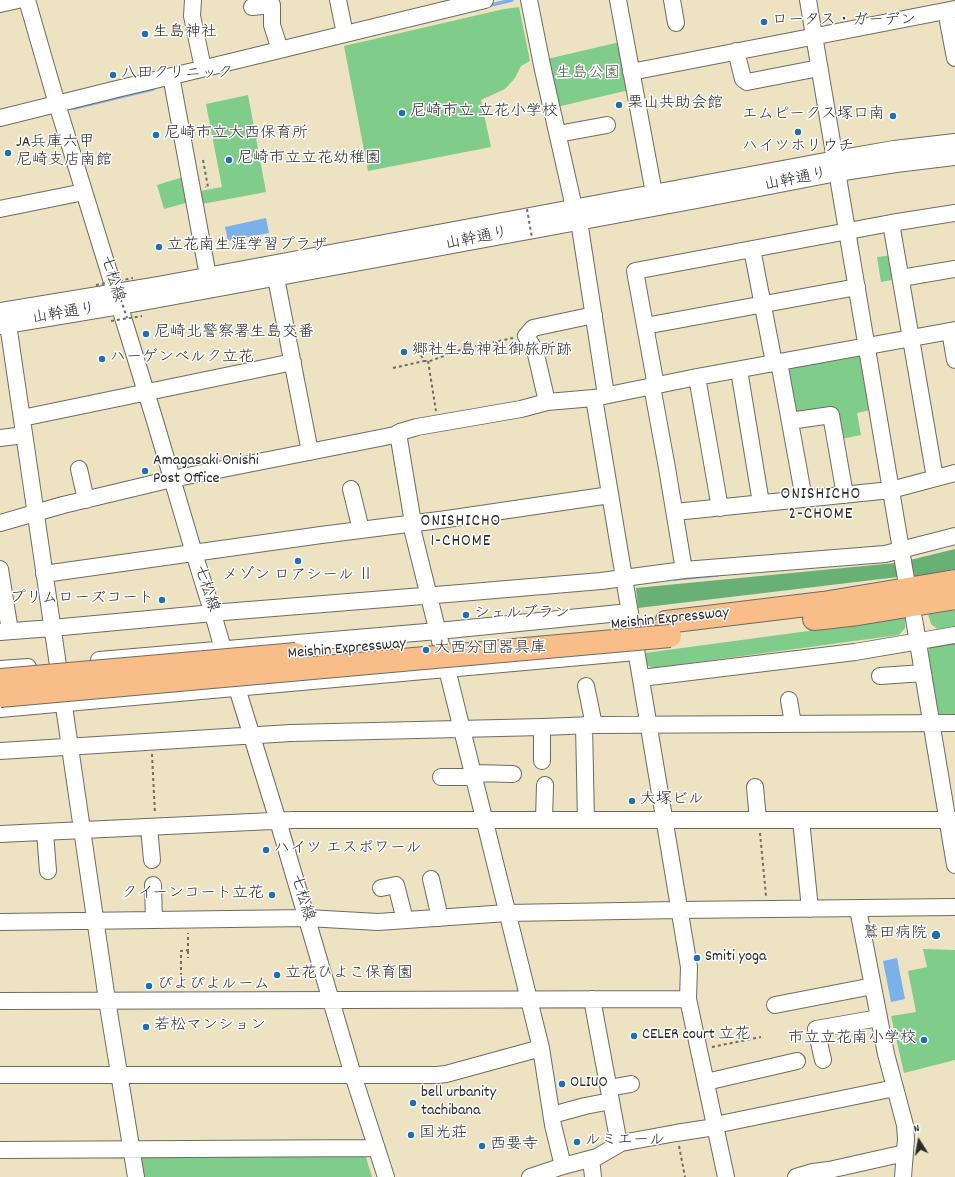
<!DOCTYPE html>
<meta charset="utf-8">
<style>
body{margin:0}
#map{position:relative;width:955px;height:1177px;overflow:hidden;background:#ede3c3;font-family:Dekko,sans-serif}
canvas{display:block}
.north{position:absolute;left:899px;top:1121px;width:40px;height:40px;-webkit-text-stroke:3px #fff;paint-order:stroke;rotate:349deg;font-size:11px;font-weight:700;line-height:16px;text-align:center;color:#2b2b2b}
.north::after{content:'';display:block;margin:auto;width:14px;height:18px;background:#2b2b2b;clip-path:polygon(50% 0,100% 100%,50% 72%,0 100%)}
</style>
<div id="map">
<canvas width="955" height="1177"></canvas>
<div class="north">N</div>
</div>
<script>
const c = document.querySelector('canvas').getContext('2d');
c.lineJoin = 'round';
function paint(path, color) {
  c.fillStyle = color;
  c.fill(path, 'evenodd');
}
function toPath(rows) {
  const path = new Path2D();
  for (const r of rows) {
    path.moveTo(r[0], r[1]);
    for (let i = 2; i < r.length; i += 2) path.lineTo(r[i], r[i + 1]);
  }
  return path;
}
function stroke(path, color, width, dash) {
  c.strokeStyle = color;
  c.lineWidth = width;
  c.lineCap = dash ? 'butt' : 'round';
  c.setLineDash(dash || []);
  c.stroke(path);
}
function label(font, color, halo, rows, align = 'center') {
  c.font = font + ' Dekko,"Klee One",sans-serif';
  c.lineWidth = 3;
  c.setLineDash([]);
  c.textBaseline = 'middle';
  c.strokeStyle = halo;
  c.fillStyle = color;
  for (const [text, x, y, turn = 0] of rows) {
    c.save();
    c.translate(x, y);
    c.rotate((+turn || 0) * Math.PI / 180);
    c.textAlign = isNaN(turn) ? turn : align;
    if (halo) c.strokeText(text, 0, 0);
    c.fillText(text, 0, 0);
    c.restore();
  }
}
paint(toPath([
 [519,7,530,61,521,66,515,78,505,89,481,100,491,147,368,171,344,46,504,9],
 [620,42,629,90,557,107,547,59],
 [248,95,266,192,202,204,200,191,222,187,206,104],
 [183,177,189,202,164,209,157,185],
 [892,255,897,279,881,282,877,257],
 [862,355,871,410,857,413,861,435,841,439,836,411,795,414,784,369,789,366],
 [955,610,955,626,937,629,931,624,928,614],
 [905,618,905,628,899,635,653,668,646,665,645,653],
 [955,642,955,716,942,716,936,713,928,651,931,646],
 [923,949,955,950,955,1060,904,1073,891,1016,916,1012,908,971,927,967],
 [144,1154,365,1154,372,1177,144,1177,141,1158]
]), '#80cc8a');
paint(toPath([
 [955,549,955,569,913,577,910,560],
 [895,563,898,577,638,608,636,588]
]), '#68b076');
paint(toPath([
 [266,218,269,233,228,241,225,227],
 [897,958,905,999,891,1002,883,961]
]), '#7ab1e9');
stroke(toPath([
 [487,6,512,0],
 [70,107,74,108,153,89],
 [675,579,717,575]
]), '#7ab1e9', 3.5);
const minor = toPath([
 [27,0,57,104,155,421,194,553,213,614,223,649,237,688,278,821,353,1075,386,1177],
 [193,0,192,16,203,68],
 [338,0,345,34],
 [529,0,543,70,571,194,574,208,579,221,606,395],
 [618,0,654,193],
 [672,0,676,23],
 [808,0,906,579],
 [0,4,18,0],
 [252,7,272,5,272,25,280,50],
 [946,11,955,58],
 [736,51,743,79,747,82,819,68],
 [631,72,955,9],
 [172,81,208,276],
 [0,118,121,88,189,72,485,0],
 [558,134,607,125],
 [0,209,84,192],
 [891,223,935,478],
 [752,249,774,363],
 [276,278,310,452],
 [901,278,955,269],
 [0,311,159,285,847,157,894,149,955,142],
 [8,324,107,1000,136,1177],
 [0,326,120,306,312,271,697,200,837,173,896,164,955,157],
 [645,326,857,287],
 [950,331,955,360],
 [779,362,804,499],
 [739,370,761,503],
 [697,377,720,508],
 [652,386,667,468,684,570],
 [656,386,635,271,891,223,955,213],
 [594,398,689,967,688,999,726,1177],
 [547,402,535,350,526,336,533,328,594,315],
 [22,418,293,362],
 [790,421,831,415,845,495],
 [398,433,412,517,413,532,541,1048,553,1125,563,1166],
 [0,438,24,435],
 [79,469,86,500],
 [351,489,361,530],
 [675,512,891,490,955,473],
 [0,523,63,505,172,479,395,435,400,432,417,427,521,409,547,402,594,398,697,377,955,330],
 [0,569,10,631],
 [44,574,321,535,447,519,610,495],
 [914,619,955,865],
 [0,632,52,628,224,612,460,593,601,581,684,570,885,554,955,536],
 [99,660,438,631,630,612],
 [0,669,28,667],
 [880,676,923,673],
 [641,678,855,652,955,635],
 [586,686,594,725],
 [789,700,793,724],
 [0,709,636,652],
 [584,725,586,820],
 [0,751,291,733,542,727,594,725,955,723],
 [542,761,542,727],
 [473,773,513,774],
 [441,777,474,777],
 [755,787,758,820],
 [544,820,545,785],
 [801,820,810,909],
 [149,827,152,860],
 [45,832,48,871],
 [0,834,293,820,955,820],
 [431,879,440,918],
 [153,885,154,920],
 [381,888,396,885,405,920],
 [858,909,886,1054,905,1125,906,1139,903,1177],
 [0,922,307,918,378,922,507,913,679,910,955,907],
 [592,999,619,1144],
 [0,1001,688,999],
 [775,1005,873,986],
 [823,1060,816,1029,879,1018],
 [0,1075,437,1075,446,1074,541,1048],
 [706,1082,797,1061],
 [609,1088,631,1084],
 [552,1115,585,1106,611,1101],
 [0,1150,376,1148],
 [591,1159,593,1177],
 [530,1177,563,1166,597,1157,621,1143,676,1133,715,1127,720,1124,895,1088],
 [796,1177,813,1172,829,1170,905,1153]
]);
const highway = toPath([
 [814,619,858,614,955,598],
 [666,622,823,603,955,581]
]);
stroke(minor, '#6f6b60', 18);
stroke(highway, '#6f6b60', 24);
stroke(toPath([
 [203,160,208,187,205,187],
 [417,344,421,355,424,361,430,361,466,348,513,338],
 [428,361,436,411],
 [393,368,424,361],
 [152,754,155,814],
 [760,833,766,896],
 [188,951,188,958],
 [181,988,181,951,188,950,188,933],
 [712,1047,761,1037],
 [679,1146,685,1177]
]), '#6f6b60', 2, [3, 3]);
stroke(minor, '#fff', 16);
stroke(highway, '#f8bd89', 22);
const highwayBridge = toPath([
 [0,680,296,654],
 [0,696,670,636]
]);
stroke(highwayBridge, '#6f6b60', 24, []);
stroke(toPath([
 [527,209,532,238],
 [115,282,127,318],
 [96,285,133,278],
 [111,321,142,316]
]), '#6f6b60', 2, [3, 3]);
stroke(highwayBridge, '#f8bd89', 22);
for (const [x, y, r, color] of [
 [764,22,4,"#1f6fb2"],
 [145,34,4,"#1f6fb2"],
 [113,75,4,"#1f6fb2"],
 [619,105,4,"#1f6fb2"],
 [402,113,4,"#1f6fb2"],
 [893,116,4,"#1f6fb2"],
 [798,132,4,"#1f6fb2"],
 [156,135,4,"#1f6fb2"],
 [8,153,4,"#1f6fb2"],
 [229,160,4,"#1f6fb2"],
 [159,247,4,"#1f6fb2"],
 [146,334,4,"#1f6fb2"],
 [404,352,4,"#1f6fb2"],
 [102,359,4,"#1f6fb2"],
 [145,471,4,"#1f6fb2"],
 [298,561,4,"#1f6fb2"],
 [162,600,4,"#1f6fb2"],
 [466,615,4,"#1f6fb2"],
 [426,650,4,"#1f6fb2"],
 [632,801,4,"#1f6fb2"],
 [266,850,4,"#1f6fb2"],
 [272,895,4,"#1f6fb2"],
 [936,935,5,"#1f6fb2"],
 [697,958,4,"#1f6fb2"],
 [277,975,4,"#1f6fb2"],
 [149,986,4,"#1f6fb2"],
 [146,1027,4,"#1f6fb2"],
 [634,1036,4,"#1f6fb2"],
 [924,1040,4,"#1f6fb2"],
 [562,1084,4,"#1f6fb2"],
 [413,1103,4,"#1f6fb2"],
 [411,1135,4,"#1f6fb2"],
 [577,1142,4,"#1f6fb2"],
 [482,1146,4,"#1f6fb2"]
]) {
  const dot = new Path2D();
  dot.arc(x, y, r, 0, 2 * Math.PI);
  c.fillStyle = color;
  c.fill(dot);
  stroke(dot, '#fff', 1.5);
}
label('16px', '#2b2b2b', '#fff', [
 ["ロータス・ガーデン",772,22],
 ["生島神社",153,34],
 ["八田クリニック",121,75],
 ["栗山共助会館",627,105],
 ["尼崎市立 立花小学校",410,113],
 ["エムピークス塚口南",885,116,"right"],
 ["尼崎市立大西保育所",164,135],
 ["JA兵庫六甲",16,144],
 ["尼崎支店南館",16,162],
 ["ハイツホリウチ",798,148,"center"],
 ["尼崎市立立花幼稚園",237,160],
 ["立花南生涯学習プラザ",167,247],
 ["尼崎北警察署生島交番",154,334],
 ["郷社生島神社御旅所跡",412,352],
 ["ハーゲンベルク立花",110,359],
 ["Amagasaki Onishi",153,462],
 ["Post Office",153,480],
 ["メゾン ロアシール Ⅱ",298,577,"center"],
 ["プリムローズコート",154,600,"right"],
 ["シェルブラン",474,615],
 ["大西分団器具庫",434,650],
 ["大塚ビル",640,801],
 ["ハイツ エスポワール",274,850],
 ["クイーンコート立花",264,895,"right"],
 ["鷲田病院",927,935,"right"],
 ["Smiti yoga",705,958],
 ["立花ひよこ保育園",285,975],
 ["ぴよぴよルーム",157,986],
 ["若松マンション",154,1027],
 ["CELER court 立花",642,1036],
 ["市立立花南小学校",916,1040,"right"],
 ["OLIUO",570,1084],
 ["bell urbanity",421,1094],
 ["tachibana",421,1112],
 ["国光荘",419,1135],
 ["ルミエール",585,1142],
 ["西要寺",490,1146]
], 'left');
label('16px', '#49634c', '#fff', [
 ["生島公園",588,75]
]);
label('16px', '#2b2b2b', '#fff', [
 ["山幹通り",796,181,-11],
 ["山幹通り",477,240,-11],
 ["七松線",111,279,73],
 ["山幹通り",64,315,-9],
 ["七松線",205,589,72],
 ["Meishin Expressway",670,620,-6],
 ["Meishin Expressway",347,650,-5],
 ["七松線",301,898,73]
]);
c.letterSpacing = '1px';
label('17px', '#2b2b2b', '#fff', [
 ["ONISHICHO",821,496],
 ["2-CHOME",821,516],
 ["ONISHICHO",461,523],
 ["1-CHOME",461,543]
]);
c.letterSpacing = '0px';
</script>
